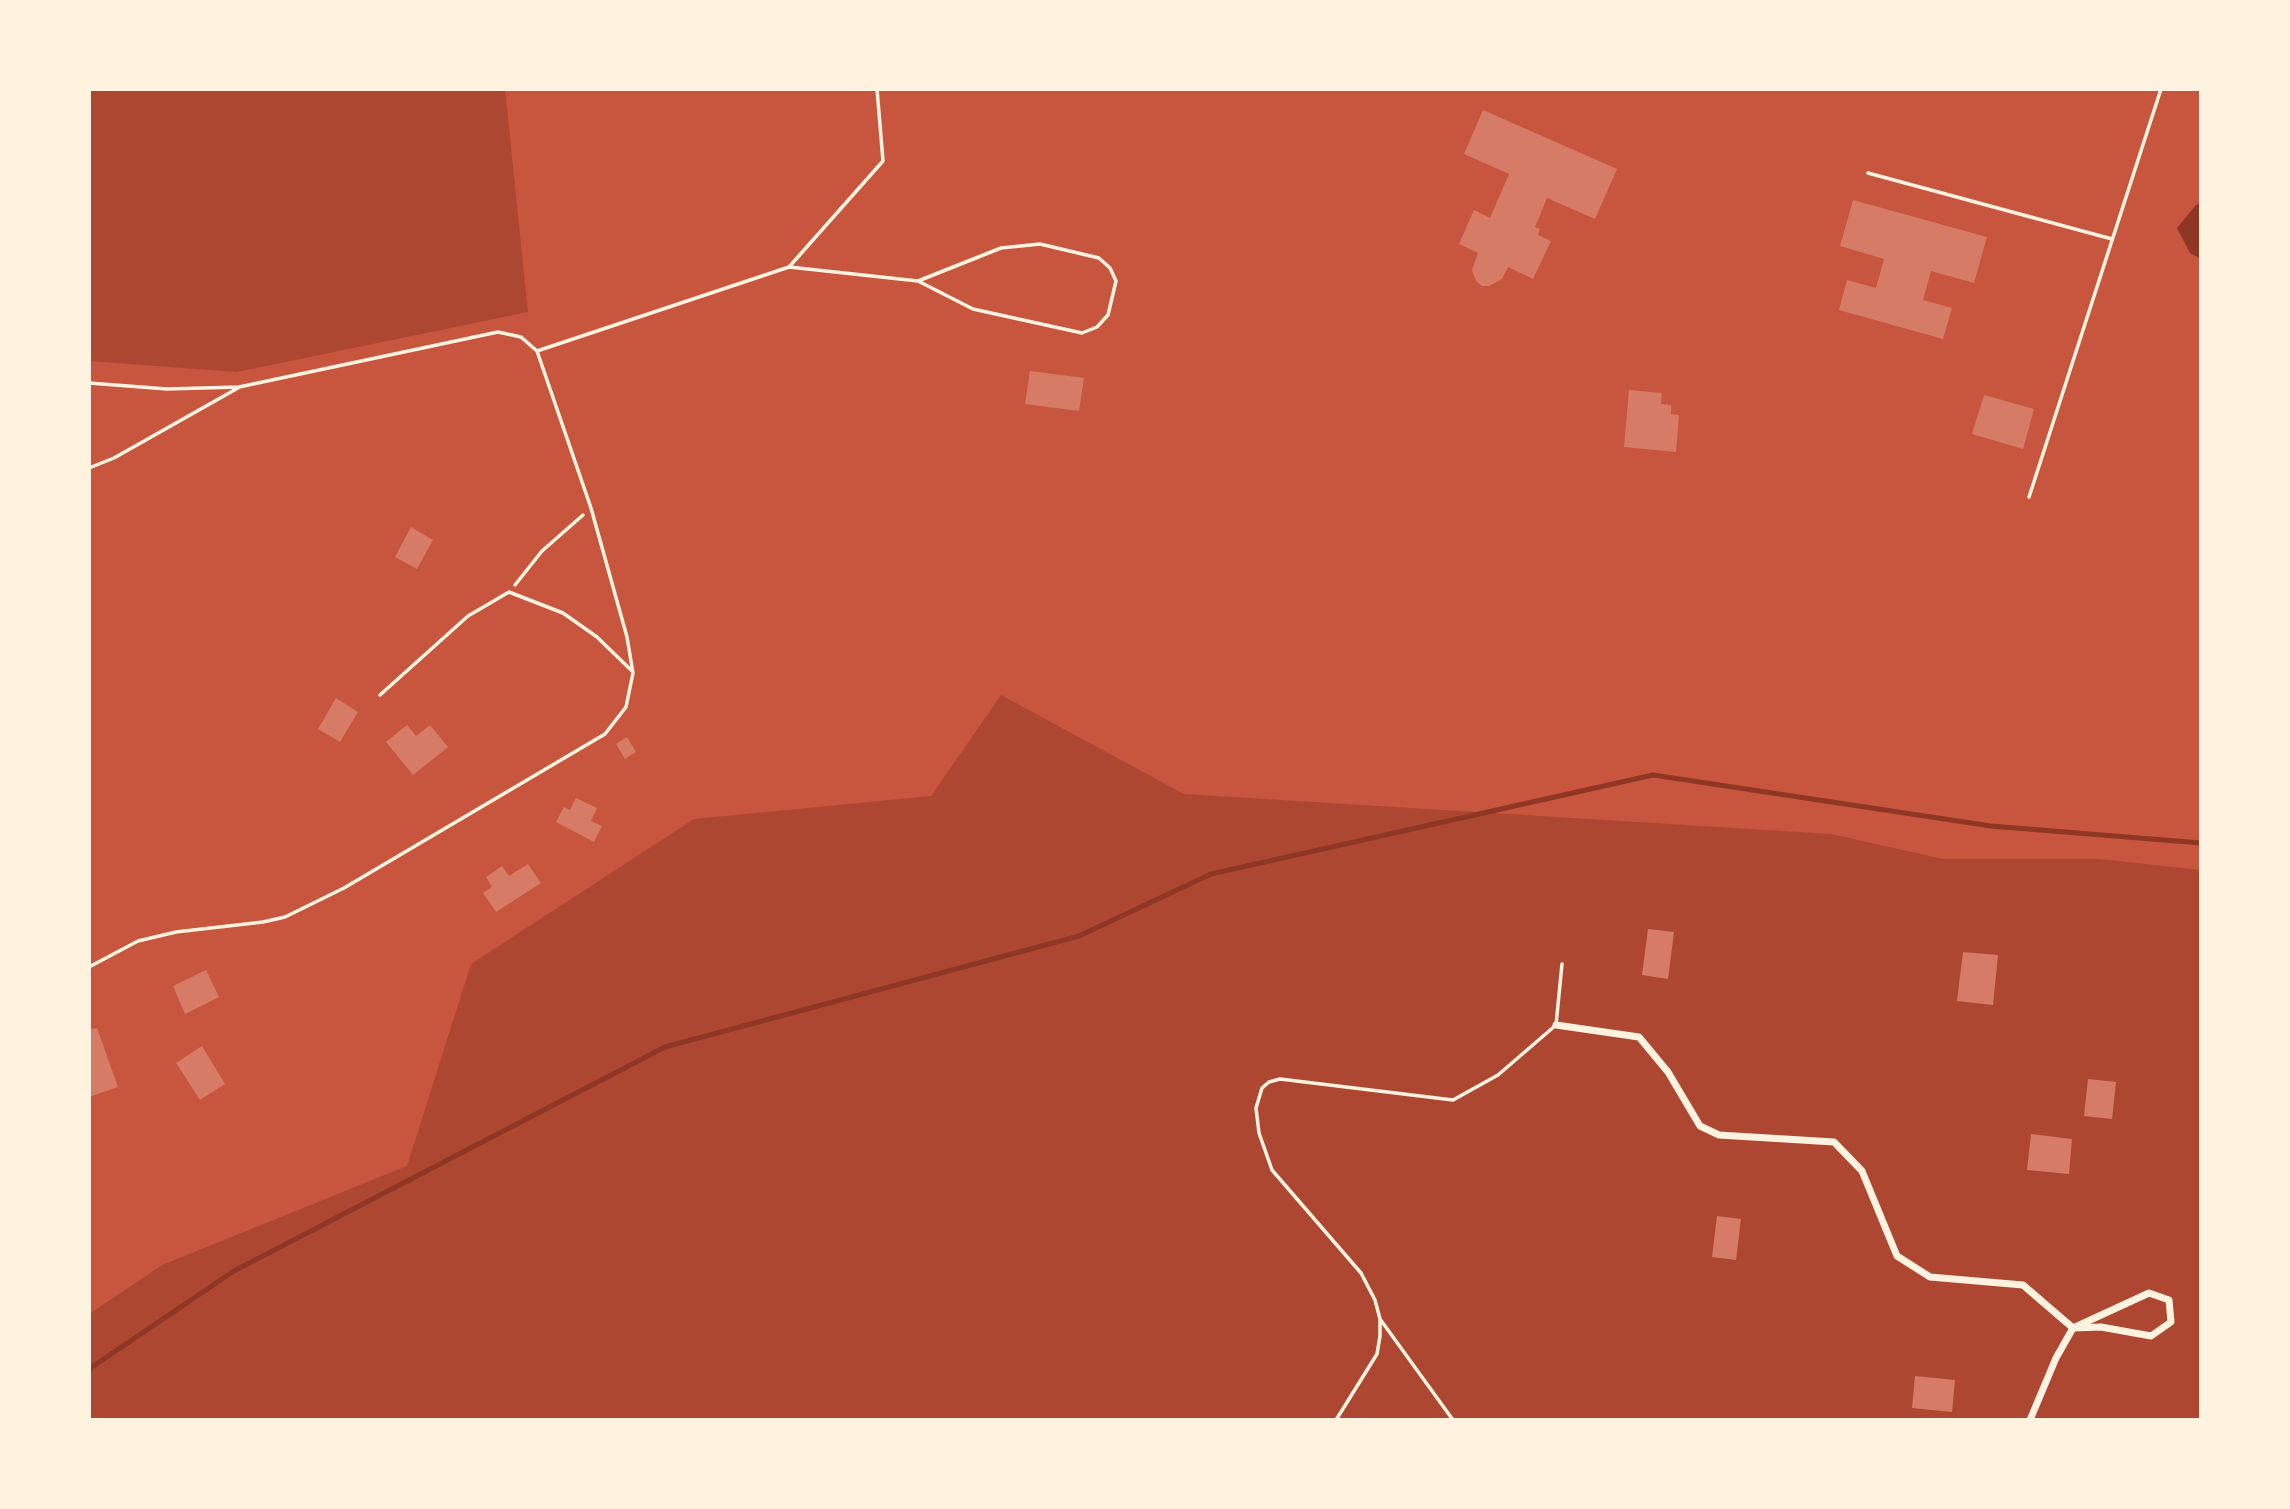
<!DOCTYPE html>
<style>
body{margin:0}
#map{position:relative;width:2290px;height:1509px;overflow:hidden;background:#c8553d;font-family:Mulish,sans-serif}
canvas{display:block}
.frame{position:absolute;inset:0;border:91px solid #fff3e0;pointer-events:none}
</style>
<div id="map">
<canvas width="2290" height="1509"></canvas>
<div class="frame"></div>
</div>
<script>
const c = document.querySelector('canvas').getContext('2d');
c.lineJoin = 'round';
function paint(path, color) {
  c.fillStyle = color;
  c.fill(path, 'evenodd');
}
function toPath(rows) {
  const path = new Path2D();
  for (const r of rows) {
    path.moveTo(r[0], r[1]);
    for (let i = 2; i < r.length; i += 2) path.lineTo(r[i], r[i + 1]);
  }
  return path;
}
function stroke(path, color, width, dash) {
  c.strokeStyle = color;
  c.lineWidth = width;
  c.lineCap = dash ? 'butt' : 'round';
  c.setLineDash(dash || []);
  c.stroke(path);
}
paint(toPath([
 [89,89,505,89,528,312,237,372,89,361],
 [1001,695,1184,794,1831,834,1943,859,2100,859,2201,870,2201,1420,89,1420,89,1314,162,1265,407,1166,471,964,694,819,931,796]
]), '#ae4732');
paint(toPath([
 [2201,203,2201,259,2190,253,2177,228,2196,205]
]), '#8f3625');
stroke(toPath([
 [89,1369,234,1271,665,1047,1079,936,1211,874,1653,775,1991,826,2201,843]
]), '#8f3625', 5);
paint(toPath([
 [1483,110,1617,169,1595,219,1547,198,1535,227,1540,229,1538,235,1551,241,1533,279,1508,267,1502,279,1489,286,1482,286,1476,281,1472,270,1478,253,1459,244,1474,210,1490,218,1509,174,1464,154],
 [1853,200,1987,237,1974,283,1931,271,1923,300,1952,308,1943,339,1839,310,1847,280,1876,288,1884,259,1840,246],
 [1030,371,1084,378,1079,411,1025,404],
 [1629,390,1662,393,1661,404,1671,405,1671,414,1679,415,1676,452,1624,447],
 [1984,395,2034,409,2023,449,1972,434],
 [411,527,433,540,417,569,395,557],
 [336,698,358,712,340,742,318,729],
 [407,725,416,736,430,725,448,747,413,775,386,742],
 [627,737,636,752,625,759,616,744],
 [576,798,597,808,591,821,602,826,594,842,556,822,564,807,570,810],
 [528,864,541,883,496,912,483,893,492,887,486,877,502,866,509,876],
 [1648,929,1674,932,1668,979,1642,975],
 [1963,952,1998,955,1993,1005,1957,1001],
 [206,970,219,997,185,1014,173,986],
 [97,1028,118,1087,89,1097,89,1030],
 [202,1046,225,1084,200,1100,176,1063],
 [2088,1079,2116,1082,2112,1119,2084,1116],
 [2031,1134,2072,1139,2069,1174,2027,1170],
 [1717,1216,1741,1219,1736,1260,1712,1257],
 [1915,1376,1955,1380,1952,1412,1912,1408]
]), '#d67c66');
stroke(toPath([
 [515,585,542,551,583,515]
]), '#fff3e0', 3.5);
stroke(toPath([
 [1868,173,2112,239],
 [789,267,918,281,973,309,1082,333,1097,327,1108,315,1116,281,1110,268,1099,258,1040,244,1001,248,918,281],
 [537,351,789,267,883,161,877,89],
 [89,383,167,389,239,387,498,332,521,337,537,351,591,508,627,637,633,673,626,707,605,734,344,888,285,917,263,922,176,932,138,941,89,967],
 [89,468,114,458,238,388],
 [2029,497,2161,89],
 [380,695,468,616,509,592,563,613,597,637,632,671],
 [1380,1319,1453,1420],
 [1336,1420,1377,1354,1380,1336,1380,1319,1375,1300,1361,1273,1272,1170,1259,1133,1256,1108,1262,1088,1269,1082,1280,1079,1453,1100,1498,1075,1556,1025,1562,964]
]), '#fff3e0', 3.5);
stroke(toPath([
 [1556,1025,1639,1037,1668,1072,1700,1126,1719,1135,1834,1142,1862,1171,1897,1256,1930,1277,2023,1285,2073,1328,2101,1327,2151,1336,2171,1322,2169,1300,2149,1293,2073,1328,2056,1358,2030,1420]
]), '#fff3e0', 7);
</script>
